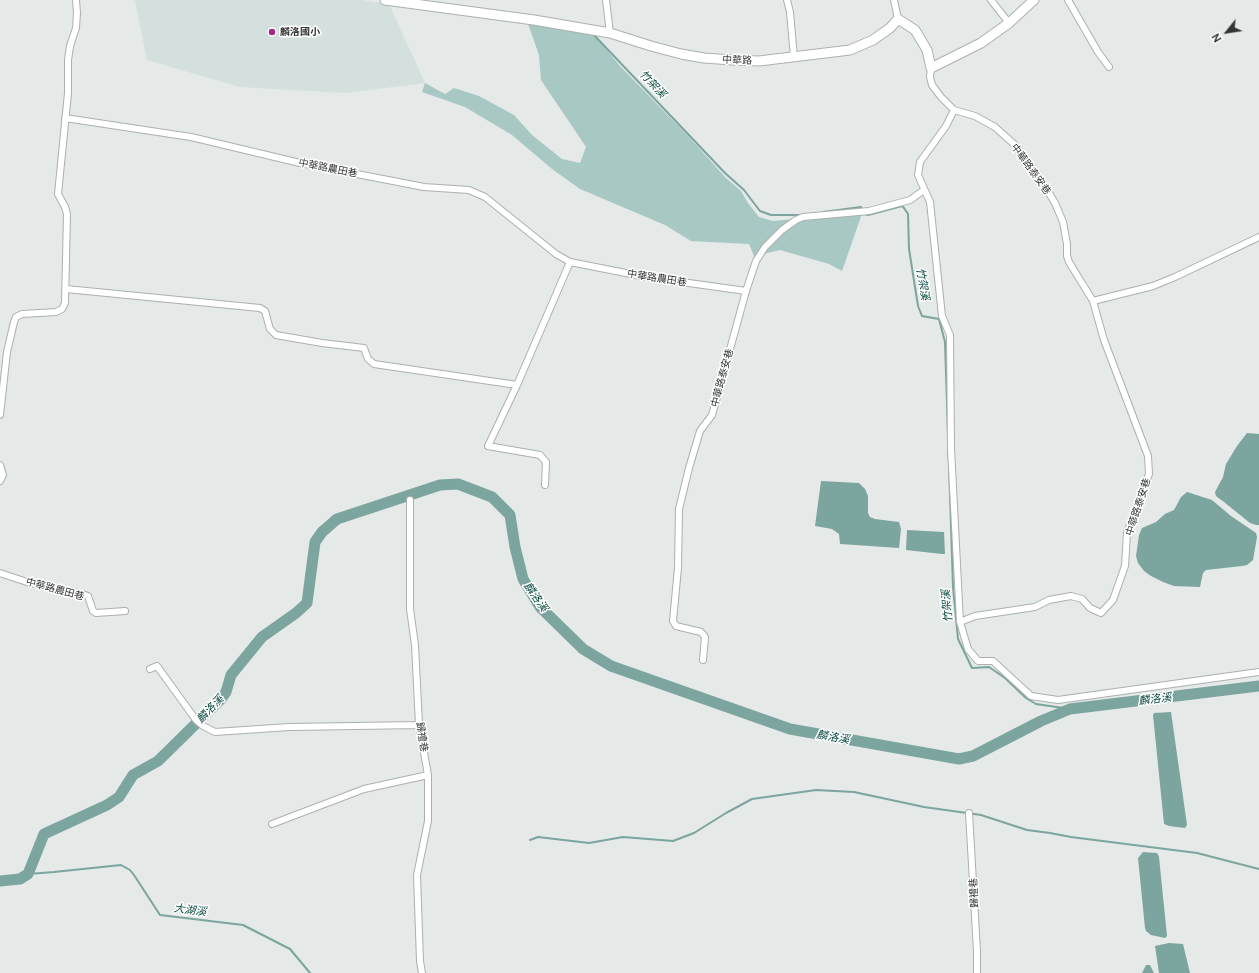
<!DOCTYPE html>
<meta charset="utf-8">
<style>
body{margin:0}
#map{position:relative;width:1259px;height:973px;overflow:hidden;background:#e5e9e8;font-family:Ubuntu,sans-serif}
canvas{display:block}
.north{position:absolute;left:1207px;top:12px;width:40px;height:40px;-webkit-text-stroke:3px #fff;paint-order:stroke;rotate:240deg;font-size:11px;font-weight:700;line-height:16px;text-align:center;color:#333434}
.north::after{content:'';display:block;margin:auto;width:14px;height:18px;background:#333434;clip-path:polygon(50% 0,100% 100%,50% 72%,0 100%)}
</style>
<div id="map">
<canvas width="1259" height="973"></canvas>
<div class="north">N</div>
</div>
<script>
const c = document.querySelector('canvas').getContext('2d');
c.lineJoin = 'round';
function paint(path, color) {
  c.fillStyle = color;
  c.fill(path, 'evenodd');
}
function toPath(rows) {
  const path = new Path2D();
  for (const r of rows) {
    path.moveTo(r[0], r[1]);
    for (let i = 2; i < r.length; i += 2) path.lineTo(r[i], r[i + 1]);
  }
  return path;
}
function stroke(path, color, width, dash) {
  c.strokeStyle = color;
  c.lineWidth = width;
  c.lineCap = dash ? 'butt' : 'round';
  c.setLineDash(dash || []);
  c.stroke(path);
}
function label(font, color, halo, rows, align = 'center') {
  c.font = font + ' Ubuntu,"Noto Sans TC",sans-serif';
  c.lineWidth = 3;
  c.setLineDash([]);
  c.textBaseline = 'middle';
  c.strokeStyle = halo;
  c.fillStyle = color;
  for (const [text, x, y, turn = 0] of rows) {
    c.save();
    c.translate(x, y);
    c.rotate((+turn || 0) * Math.PI / 180);
    c.textAlign = isNaN(turn) ? turn : align;
    if (halo) c.strokeText(text, 0, 0);
    c.fillText(text, 0, 0);
    c.restore();
  }
}
paint(toPath([
 [135,0,361,0,389,4,425,83,345,93,240,87,147,60]
]), '#d3e0dd');
paint(toPath([
 [528,24,592,32,620,66,689,137,726,178,741,191,748,203,759,217,773,221,807,218,864,208,842,271,829,264,780,250,754,256,749,244,691,241,665,225,580,189,552,169,512,135,465,107,422,92,425,83,445,94,454,88,479,96,514,115,532,135,562,159,580,163,586,147,541,80,539,55]
]), '#a8c9c3');
paint(toPath([
 [1247,433,1259,434,1259,525,1256,525,1250,523,1224,502,1216,496,1215,492,1223,477,1226,464,1237,446],
 [821,481,859,483,865,489,868,496,868,513,870,517,875,519,899,522,901,529,899,548,840,544,839,534,832,529,815,526],
 [1187,492,1212,500,1231,516,1256,533,1257,537,1253,560,1247,565,1242,566,1206,570,1203,573,1200,587,1174,586,1163,582,1151,576,1144,571,1138,563,1136,556,1139,535,1142,528,1156,522,1165,514,1174,510,1181,497],
 [907,530,944,532,945,554,942,554,906,550],
 [1171,712,1187,825,1185,828,1169,826,1164,824,1153,715,1154,713],
 [1143,852,1157,853,1159,857,1167,936,1165,938,1151,935,1146,931,1145,928,1138,858],
 [1169,943,1183,944,1190,973,1159,973,1155,946],
 [1146,965,1150,965,1154,973,1142,973]
]), '#7ba59e');
stroke(toPath([
 [593,34,725,173,744,190,760,211,771,215,801,215],
 [823,212,861,207,862,211],
 [865,214,868,215,902,206,904,208,908,214,909,249,918,306,922,316,939,319,945,342,953,587,958,639,972,668,989,667,1005,678,1026,698,1036,704,1070,709],
 [530,840,538,837,589,843,623,837,673,841,694,833,726,813,752,799,816,790,854,792,924,807,981,815,1027,830,1050,833,1071,837,1197,853,1259,869],
 [28,874,54,872,121,865,130,870,134,875,160,915,243,925,290,949,310,973]
]), '#7ba59e', 2);
stroke(toPath([
 [0,881,20,879,28,874,44,834,107,805,119,797,133,775,158,761,221,699,226,692,231,675,262,637,296,613,307,603,315,542,322,532,337,519,440,485,458,484,492,497,510,515,515,547,523,579,540,607,583,649,611,666,790,729,959,759,973,756,1041,721,1070,709,1259,686]
]), '#7ba59e', 11);
const street = toPath([
 [606,0,610,33],
 [787,0,790,12,794,57],
 [894,0,898,19],
 [991,0,1009,23],
 [1068,0,1098,52,1109,67],
 [931,68,930,77,932,85,941,97,954,110,946,126,920,162,918,175,930,202,942,316,950,335,951,449,960,622,968,649,978,661,993,661,1031,696,1058,700,1259,672],
 [954,110,975,116,995,127,1015,145,1043,183,1055,203,1063,222,1067,244,1067,256,1069,262,1093,301],
 [65,118,191,137,300,163,424,187,469,190,485,197,556,254,570,262,646,277,746,291],
 [66,289,260,308,265,311,270,329,276,335,322,343,364,348,368,359,374,364,517,385],
 [0,415,7,352,14,322,16,317,22,314,56,312,62,309,65,303,67,214,65,207,58,194,68,93,68,60,70,46,76,28,77,13,76,0],
 [0,465,3,475,0,481],
 [545,485,546,462,540,455,488,446,517,385,570,262],
 [410,500,410,609,415,645,419,725,428,775,428,821,417,875,420,961,422,973],
 [0,573,27,582,82,594,88,596,93,611,96,613,125,611],
 [960,622,975,616,1035,607,1049,600,1071,596,1082,599,1090,608,1101,613,1113,600,1125,566,1127,533,1149,474,1148,456,1104,340,1093,301,1153,286,1175,277,1259,237],
 [703,660,705,637,701,632,676,626,673,621,678,568,679,509,689,468,700,431,712,415,746,291,756,261,765,247,782,230,796,220,803,217,869,211,910,200,924,190],
 [150,669,157,666,196,720,203,726,215,732,289,727,419,725],
 [969,813,977,951,977,973],
 [272,824,364,789,428,775]
]);
const secondary = toPath([
 [385,0,534,20,610,33,651,46,681,54,704,58,732,60,759,61,850,50,873,40,890,28,898,19,915,30,927,50,931,68,981,43,1009,23,1034,0]
]);
stroke(street, '#acb0af', 8);
stroke(secondary, '#acb0af', 11);
stroke(street, '#fff', 6);
stroke(secondary, '#fff', 9);
for (const [x, y, r, color] of [
 [272,32,4,"#a02b85"]
]) {
  const dot = new Path2D();
  dot.arc(x, y, r, 0, 2 * Math.PI);
  c.fillStyle = color;
  c.fill(dot);
  stroke(dot, '#fff', 1.5);
}
label('bold 10px', '#333434', '#fff', [
 ["麟洛國小",280,32]
], 'left');
label('10px', '#333434', '#fff', [
 ["中華路",737,60,2],
 ["中華路農田巷",328,168,11],
 ["中華路泰安巷",1031,169,54],
 ["中華路農田巷",657,278,9],
 ["中華路泰安巷",722,378,-75],
 ["中華路泰安巷",1138,507,-72],
 ["中華路農田巷",55,589,15],
 ["歸禮巷",422,737,81],
 ["歸禮巷",974,893,-93]
]);
label('italic 11px', '#064840', '#fff', [
 ["竹架溪",653,84,47],
 ["竹架溪",923,284,80],
 ["麟洛溪",536,597,55],
 ["竹架溪",947,606,-95],
 ["麟洛溪",1155,699,-7],
 ["麟洛溪",210,709,-46],
 ["麟洛溪",833,737,10],
 ["大湖溪",190,910,7]
]);
</script>
